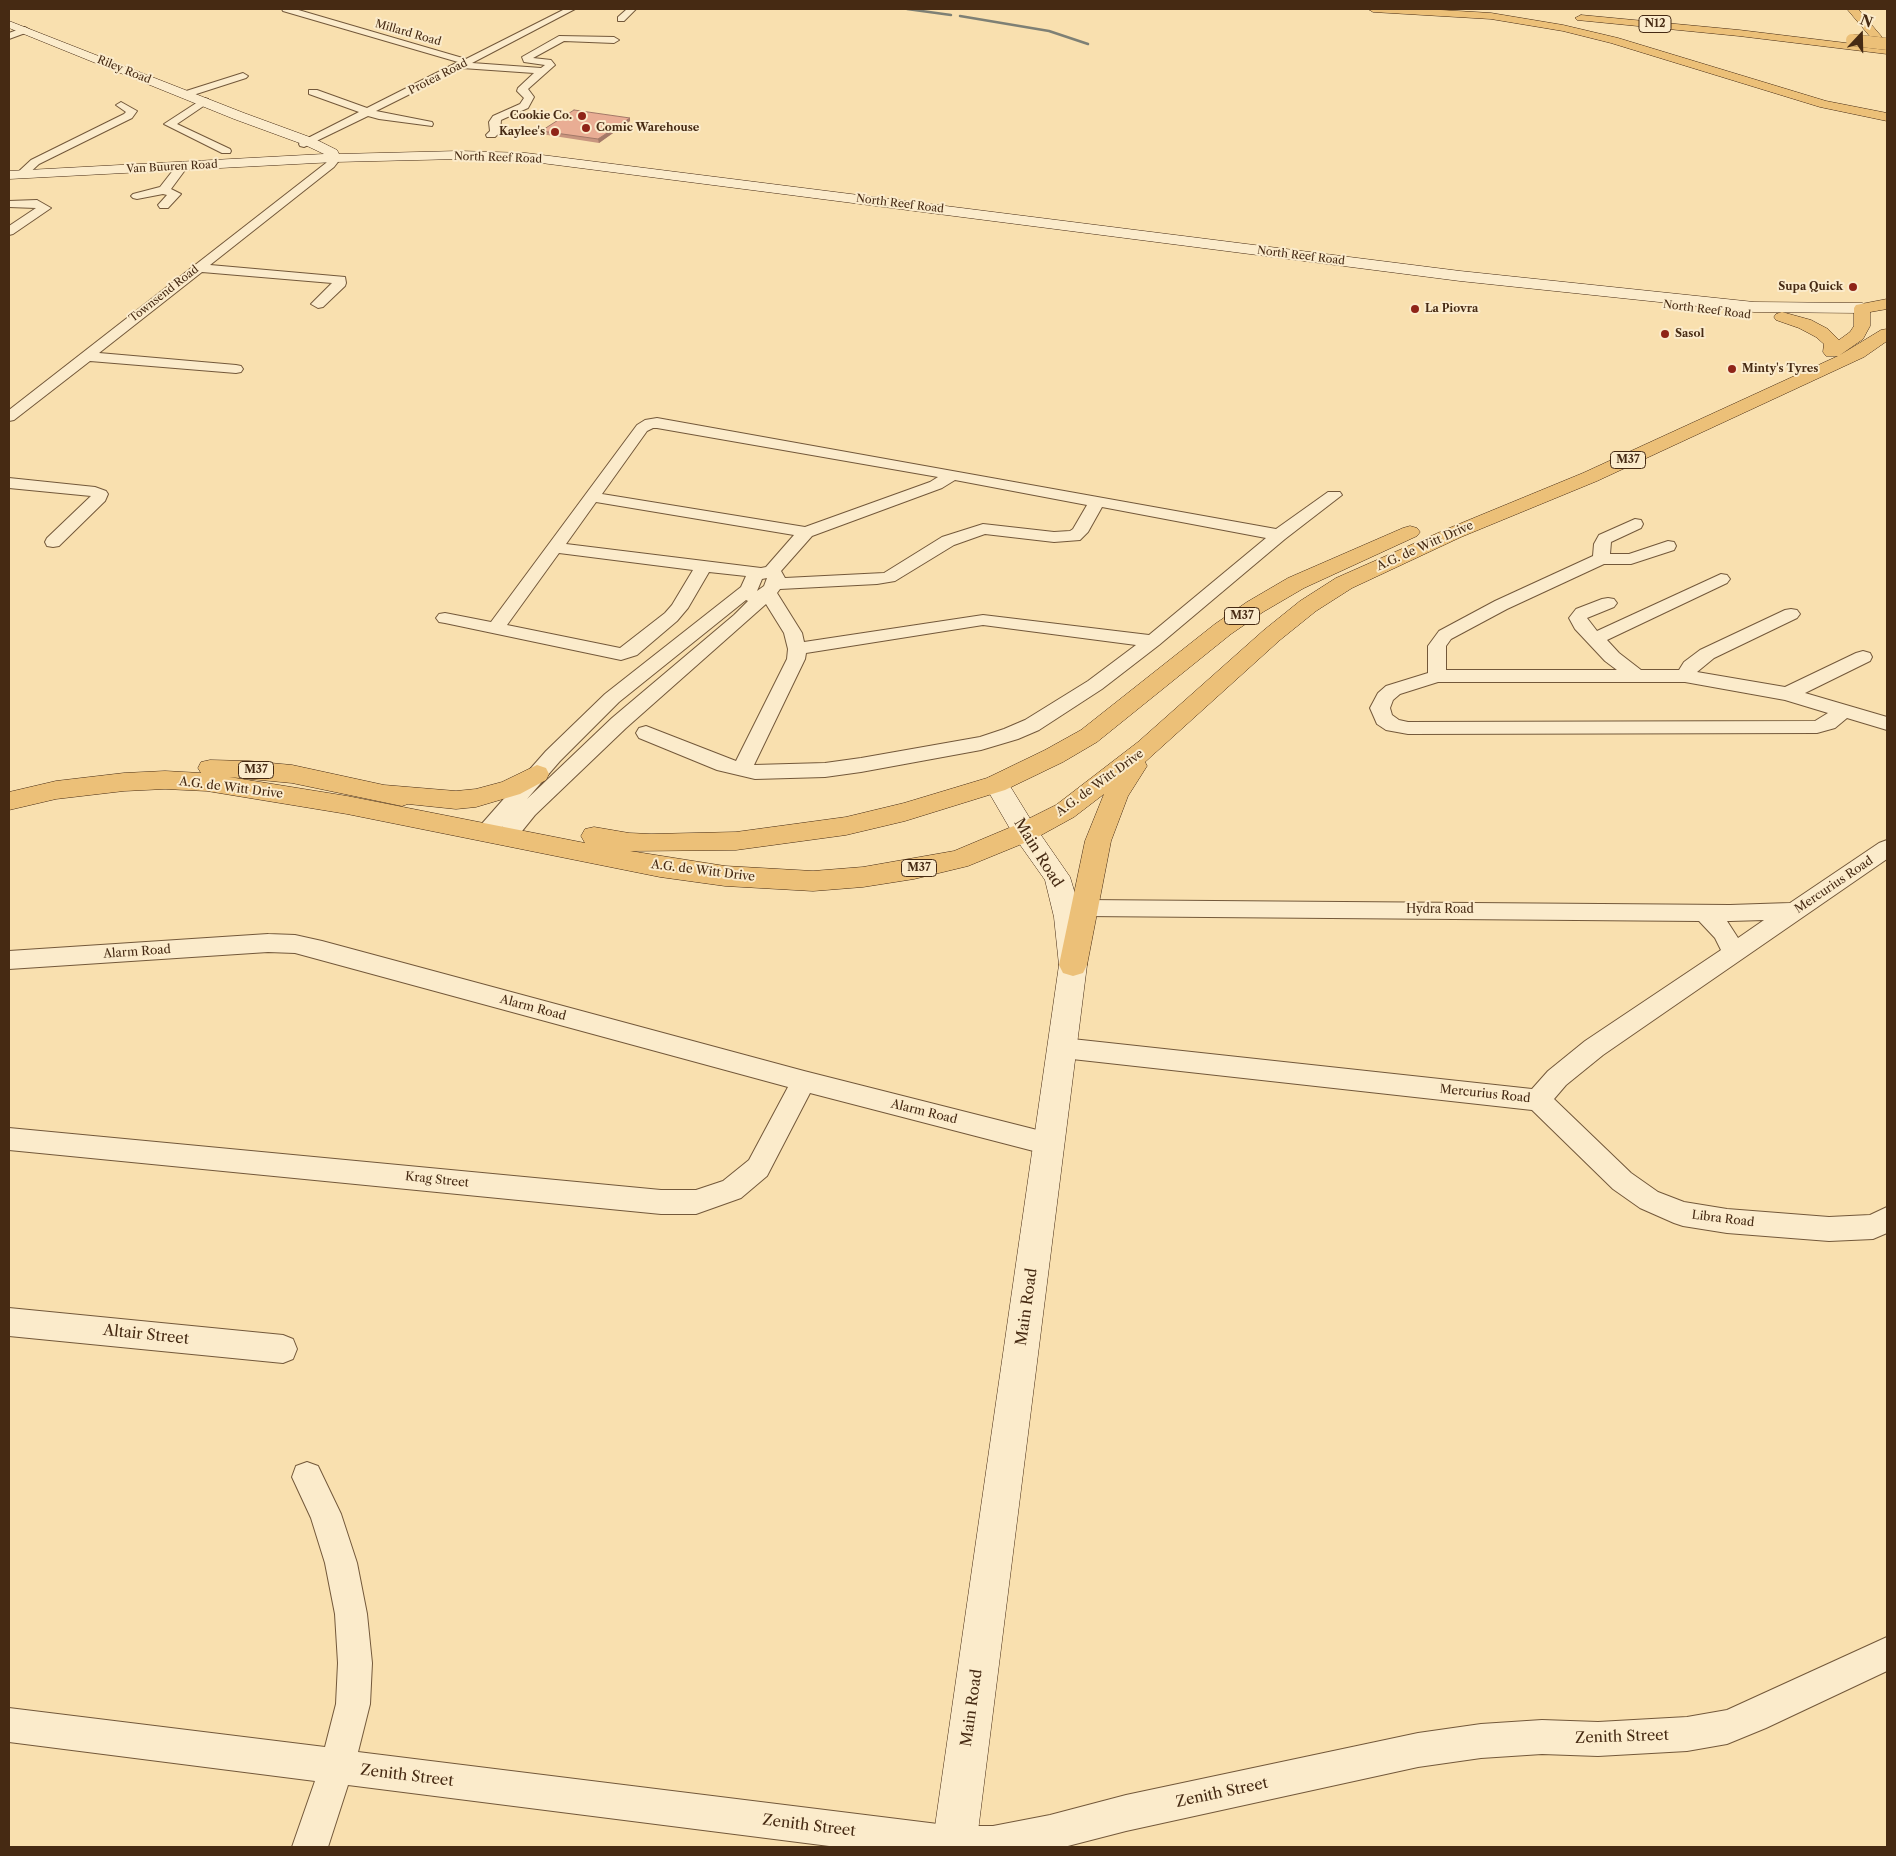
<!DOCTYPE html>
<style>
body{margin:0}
#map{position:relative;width:1896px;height:1856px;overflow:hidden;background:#f9e0af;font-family:"Libre Caslon Text",serif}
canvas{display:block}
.frame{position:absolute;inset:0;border:10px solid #462a13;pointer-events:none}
.north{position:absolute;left:1836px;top:10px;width:50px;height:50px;-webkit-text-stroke:4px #fbebcb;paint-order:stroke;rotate:21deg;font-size:14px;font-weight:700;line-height:20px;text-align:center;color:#462a13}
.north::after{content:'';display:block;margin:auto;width:18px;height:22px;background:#462a13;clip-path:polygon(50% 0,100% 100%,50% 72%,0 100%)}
</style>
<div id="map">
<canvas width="1896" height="1856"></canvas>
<div class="frame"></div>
<div class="north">N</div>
</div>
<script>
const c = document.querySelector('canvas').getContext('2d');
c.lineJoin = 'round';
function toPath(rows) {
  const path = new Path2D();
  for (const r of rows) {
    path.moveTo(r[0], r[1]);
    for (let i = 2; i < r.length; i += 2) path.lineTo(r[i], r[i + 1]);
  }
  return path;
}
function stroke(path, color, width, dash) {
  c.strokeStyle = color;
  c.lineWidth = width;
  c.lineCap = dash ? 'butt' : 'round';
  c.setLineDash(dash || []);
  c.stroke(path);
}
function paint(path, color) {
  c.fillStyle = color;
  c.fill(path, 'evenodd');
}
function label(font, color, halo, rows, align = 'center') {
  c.font = font + ' "Libre Caslon Text",serif';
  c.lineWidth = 4;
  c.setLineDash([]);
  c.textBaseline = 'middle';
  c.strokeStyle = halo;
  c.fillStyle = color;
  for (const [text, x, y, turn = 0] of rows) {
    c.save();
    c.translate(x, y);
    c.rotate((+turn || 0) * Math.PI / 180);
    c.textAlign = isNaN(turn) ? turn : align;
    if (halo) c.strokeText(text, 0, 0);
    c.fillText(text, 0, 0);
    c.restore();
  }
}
stroke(toPath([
 [907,9,951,15],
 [960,16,1049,31,1088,44]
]), '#7e8075', 2.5);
const street = toPath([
 [282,9,295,9,466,59,565,9,575,9,472,63,541,68,545,65,524,62,522,57,559,36,614,37,619,40,614,43,564,41,533,58,551,60,555,65,528,89,534,97,528,108,501,120,500,132,495,137,487,137,486,135,490,131,489,122,493,116,520,104,524,98,517,91,518,88,534,73,462,68,376,111,432,122,433,124,432,126,379,119,368,116,304,147,300,146,299,144,300,142,359,112,309,94,309,90,317,90,367,108,458,62,283,11,282,9],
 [627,9,636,9,624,21,618,21,618,17,627,9],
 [25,27,30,30,28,32,9,39,9,33,25,27],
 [243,73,248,76,246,78,187,97,182,94,183,92,243,73],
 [204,98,208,99,209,101,208,103,177,124,230,149,231,151,230,153,222,153,164,124,204,98],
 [121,102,137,111,132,118,39,164,25,177,17,177,15,175,17,173,31,160,124,114,126,112,116,105,121,102],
 [335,155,341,158,334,167,210,265,345,277,346,283,345,286,323,307,318,308,311,304,332,283,202,272,99,353,236,365,241,366,243,369,241,372,236,373,90,361,14,420,9,421,9,410,326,163,331,156,335,155],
 [182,163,188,166,171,189,181,194,168,208,160,208,158,205,167,195,163,194,137,199,133,198,131,196,133,194,160,187,178,164,182,163],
 [37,200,51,208,13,234,9,235,9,226,36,208,9,207,9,201,37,200],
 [657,418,1276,529,1328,492,1340,492,1342,495,1285,539,1159,645,1102,689,1039,730,1018,739,981,750,861,772,825,777,755,779,717,770,639,738,636,733,639,728,646,726,736,761,787,659,788,649,784,633,766,604,626,728,535,815,514,841,507,844,500,841,496,836,503,826,493,837,486,840,479,837,475,832,479,827,546,751,605,694,741,587,746,576,709,572,688,608,677,621,637,655,621,660,445,623,439,622,436,618,439,614,445,613,491,622,637,425,645,420,657,418],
 [653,428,657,428,938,477,930,482,805,527,602,494,647,431,653,428],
 [955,480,1087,505,1073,529,1070,531,1054,532,983,524,942,537,884,573,785,578,781,571,812,536,942,488,955,480],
 [596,502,794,535,766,567,761,568,566,544,596,502],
 [1102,507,1266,538,1149,635,983,615,804,642,802,633,777,593,780,589,877,584,895,581,954,545,985,534,1054,542,1080,540,1088,532,1102,507],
 [559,553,693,570,672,605,665,613,620,648,507,625,559,553],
 [767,578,764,586,757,591,762,579,767,578],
 [746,600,748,601,734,615,612,718,527,799,560,761,619,702,746,600],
 [983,625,1136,645,1088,681,1025,720,1004,729,980,737,861,758,825,763,754,765,805,659,806,653,983,625],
 [9,478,95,487,106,491,108,494,105,501,59,546,53,547,47,546,45,542,47,538,91,496,9,488,9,478],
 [1635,519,1641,520,1643,524,1641,528,1611,542,1610,554,1629,554,1668,541,1674,542,1676,546,1674,550,1631,564,1604,564,1507,609,1451,639,1446,646,1446,670,1617,670,1605,661,1575,629,1569,618,1576,609,1602,599,1608,598,1614,599,1617,603,1614,607,1587,618,1597,631,1721,574,1727,575,1730,579,1727,583,1607,640,1619,653,1641,670,1679,670,1684,662,1700,650,1785,610,1791,609,1797,610,1800,614,1797,618,1714,658,1697,672,1785,687,1856,653,1863,651,1870,653,1872,657,1870,661,1805,693,1887,717,1887,730,1847,718,1835,728,1817,733,1408,734,1386,730,1377,724,1370,708,1378,693,1386,686,1428,673,1428,646,1439,631,1495,601,1593,556,1594,544,1599,535,1635,519],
 [1438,682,1685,682,1785,700,1828,713,1815,721,1408,722,1399,720,1392,715,1390,708,1393,700,1400,694,1438,682],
 [1887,840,1887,859,1603,1055,1566,1085,1554,1099,1631,1173,1658,1192,1684,1202,1727,1209,1829,1217,1870,1215,1887,1207,1887,1233,1873,1239,1829,1241,1727,1233,1683,1226,1674,1223,1640,1208,1613,1189,1532,1110,1063,1058,1054,1055,1051,1048,1054,1041,1063,1038,1532,1089,1548,1071,1585,1041,1721,950,1715,938,1699,921,1085,916,1077,914,1074,908,1077,902,1085,900,1730,905,1790,903,1879,843,1887,840],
 [1764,920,1738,938,1727,921,1730,921,1764,920],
 [268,934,295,935,322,941,804,1071,1049,1133,1058,1136,1062,1144,1058,1152,1049,1155,810,1093,767,1176,741,1198,696,1214,661,1214,9,1150,9,1128,661,1190,696,1190,723,1181,749,1160,788,1087,295,953,268,952,9,969,9,951,268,934],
 [9,1308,283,1335,293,1339,297,1349,293,1359,283,1363,9,1336,9,1308],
 [307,1462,318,1466,341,1514,357,1563,367,1614,372,1663,370,1704,358,1752,954,1826,993,1826,1050,1815,1126,1795,1418,1733,1481,1724,1542,1720,1598,1722,1687,1717,1727,1710,1887,1637,1887,1671,1766,1728,1727,1744,1687,1751,1598,1756,1542,1754,1481,1758,1418,1767,1126,1831,1064,1847,837,1847,348,1785,328,1847,292,1847,315,1781,9,1742,9,1708,325,1747,336,1704,338,1663,335,1614,325,1563,311,1518,292,1477,296,1466,307,1462]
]);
const secondary = toPath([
 [9,21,244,113,315,139,337,150,339,154,459,151,526,153,1460,271,1754,302,1862,303,1868,305,1870,308,1868,311,1862,313,1754,312,1460,281,526,161,459,159,335,162,9,179,9,171,324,154,305,145,234,119,9,28,9,21],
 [996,775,1005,778,1034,825,1070,877,1082,917,1087,965,976,1847,932,1847,1059,965,1054,917,1045,880,1016,839,984,784,987,778,996,775]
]);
const primary = toPath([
 [1847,9,1858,9,1887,43,1887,53,1883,52,1847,9],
 [1887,299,1887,309,1870,312,1870,326,1863,339,1840,355,1881,330,1887,329,1887,341,1864,357,1597,481,1461,537,1352,588,1316,611,1280,640,1145,762,1147,766,1128,796,1111,841,1087,965,1083,973,1073,976,1063,973,1059,965,1085,841,1104,794,1074,817,1034,839,968,866,914,879,863,887,813,891,725,886,660,877,347,814,207,791,165,789,124,791,56,799,9,810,9,792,56,781,124,773,165,771,201,773,198,768,201,762,210,760,249,761,292,765,384,785,456,791,476,789,502,782,537,765,546,768,549,774,546,780,520,794,476,807,456,809,408,804,402,806,292,783,229,777,347,796,585,843,581,836,585,829,594,827,629,833,651,834,736,832,846,817,904,803,987,778,1045,750,1081,730,1215,624,1247,602,1288,578,1403,528,1410,526,1417,528,1420,532,1417,536,1304,588,1263,612,1231,634,1097,742,1063,762,1005,790,905,821,846,835,736,850,630,851,725,866,813,871,863,867,954,851,1016,825,1056,805,1138,742,1264,630,1300,601,1336,578,1447,529,1583,473,1838,356,1826,356,1823,352,1824,344,1816,337,1799,328,1776,320,1774,317,1776,314,1782,312,1811,320,1828,329,1839,340,1850,332,1854,326,1854,308,1856,305,1887,299]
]);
const highway = toPath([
 [1368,9,1424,9,1491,13,1563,25,1618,38,1826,101,1887,113,1887,121,1820,107,1611,43,1563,31,1491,19,1373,12,1368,9],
 [1581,15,1739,30,1887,48,1887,54,1739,36,1577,20,1575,18,1581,15]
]);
stroke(street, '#73583a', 2);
stroke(secondary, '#462a13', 1);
stroke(primary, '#462a13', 1);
stroke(highway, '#462a13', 1);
paint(street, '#fbebcb');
paint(secondary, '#fbebcb');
paint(primary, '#ecc078');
paint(highway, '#ecc078');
const highwayBridge = toPath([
 [1852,40,1887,44]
]);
stroke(highwayBridge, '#462a13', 12, []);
stroke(highwayBridge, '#ecc078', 12);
paint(toPath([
 [630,118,630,121,599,143,541,134,541,131]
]), '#c8957f');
paint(toPath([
 [630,118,630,121,599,143,598,139]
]), '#a37968');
const building = toPath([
 [574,110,630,118,598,139,541,131,574,110]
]);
paint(building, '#e9ad94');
stroke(building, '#a37968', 1);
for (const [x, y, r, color] of [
 [582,116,5,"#8f2418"],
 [586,128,5,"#8f2418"],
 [555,132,5,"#8f2418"],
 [1853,287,5,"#8f2418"],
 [1415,309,5,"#8f2418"],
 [1665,334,5,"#8f2418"],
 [1732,369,5,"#8f2418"]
]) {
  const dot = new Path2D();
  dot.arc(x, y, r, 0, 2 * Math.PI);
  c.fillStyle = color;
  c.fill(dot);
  stroke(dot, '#fbebcb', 2);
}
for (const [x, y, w] of [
 [1655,24,32],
 [1628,460,35],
 [1242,616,35],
 [256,770,35],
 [919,868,35]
]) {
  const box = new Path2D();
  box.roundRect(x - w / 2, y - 8.5, w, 17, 4);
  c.fillStyle = '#fbebcb';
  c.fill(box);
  stroke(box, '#462a13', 1);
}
label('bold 11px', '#462a13', null, [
 ["N12",1655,24],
 ["M37",1628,460],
 ["M37",1242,616],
 ["M37",256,770],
 ["M37",919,868]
]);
label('11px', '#462a13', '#fbebcb', [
 ["Millard Road",408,33,16],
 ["Riley Road",124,70,22],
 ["Protea Road",438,77,-27],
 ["North Reef Road",498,158,2],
 ["Van Buuren Road",172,167,-3],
 ["North Reef Road",900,204,7],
 ["North Reef Road",1301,256,7],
 ["Townsend Road",164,294,-38],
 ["North Reef Road",1707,310,7]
]);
label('bold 11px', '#462a13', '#fbebcb', [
 ["Cookie Co.",572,116,"right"],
 ["Comic Warehouse",596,128],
 ["Kaylee's",545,132,"right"],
 ["Supa Quick",1843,287,"right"],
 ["La Piovra",1425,309],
 ["Sasol",1675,334],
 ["Minty's Tyres",1742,369]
], 'left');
label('12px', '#462a13', '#fbebcb', [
 ["A.G. de Witt Drive",1425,546,-24],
 ["A.G. de Witt Drive",1100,783,-36],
 ["A.G. de Witt Drive",231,788,7],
 ["A.G. de Witt Drive",703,871,7],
 ["Mercurius Road",1834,885,-34],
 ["Hydra Road",1440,910],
 ["Alarm Road",137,952,-4],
 ["Alarm Road",533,1008,15],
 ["Mercurius Road",1485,1094,6],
 ["Alarm Road",924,1112,14],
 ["Krag Street",437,1180,6],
 ["Libra Road",1723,1219,7]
]);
label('15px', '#462a13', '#fbebcb', [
 ["Main Road",1038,853,58],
 ["Main Road",1027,1307,-82],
 ["Altair Street",146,1335,6],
 ["Main Road",972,1708,-82],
 ["Zenith Street",1622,1737,-2],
 ["Zenith Street",407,1776,7],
 ["Zenith Street",1222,1793,-12],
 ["Zenith Street",809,1826,7]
]);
</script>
